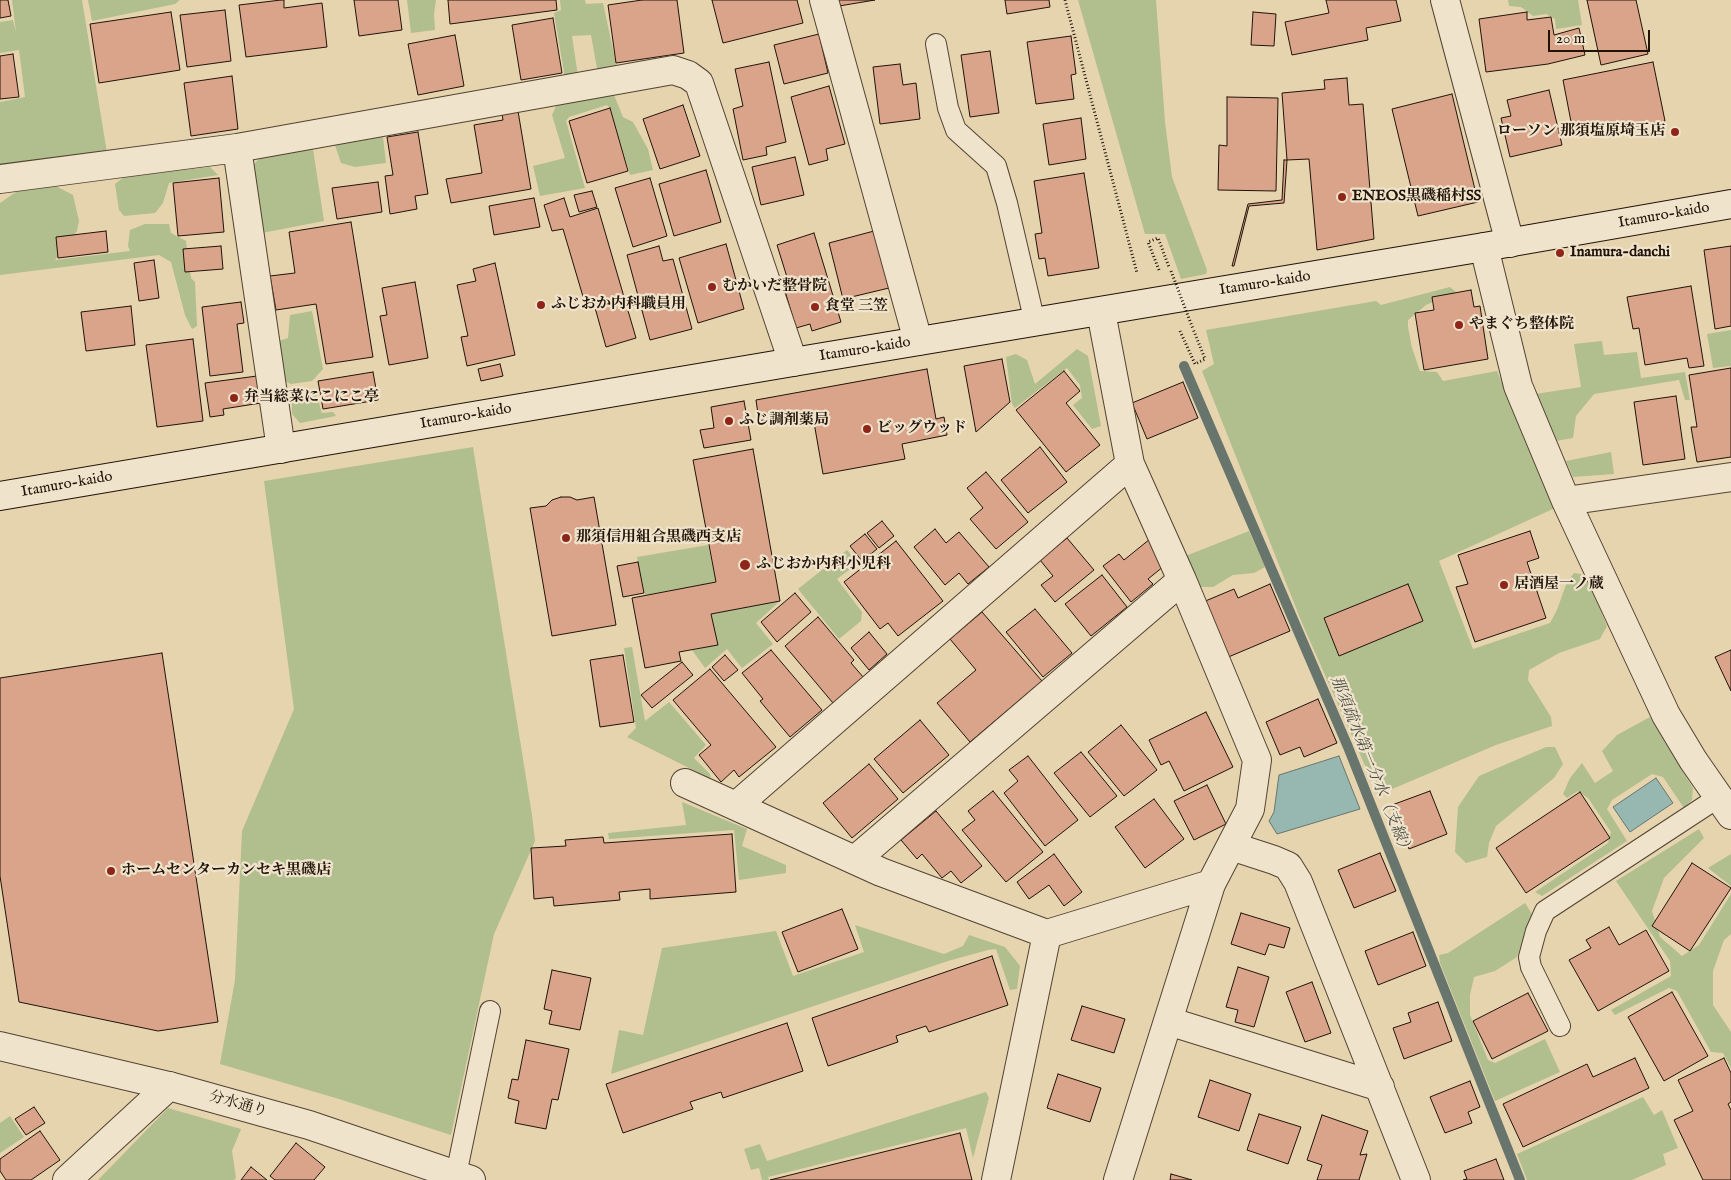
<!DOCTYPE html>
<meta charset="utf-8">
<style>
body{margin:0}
#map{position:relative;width:1731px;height:1180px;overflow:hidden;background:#e6d4af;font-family:"IM FELL English",serif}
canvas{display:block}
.scale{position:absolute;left:1548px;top:30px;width:102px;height:22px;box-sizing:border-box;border:2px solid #211308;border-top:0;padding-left:6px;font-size:15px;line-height:18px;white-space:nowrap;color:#211308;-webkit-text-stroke:4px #efe3cb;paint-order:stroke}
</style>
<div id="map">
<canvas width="1731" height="1180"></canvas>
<div class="scale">20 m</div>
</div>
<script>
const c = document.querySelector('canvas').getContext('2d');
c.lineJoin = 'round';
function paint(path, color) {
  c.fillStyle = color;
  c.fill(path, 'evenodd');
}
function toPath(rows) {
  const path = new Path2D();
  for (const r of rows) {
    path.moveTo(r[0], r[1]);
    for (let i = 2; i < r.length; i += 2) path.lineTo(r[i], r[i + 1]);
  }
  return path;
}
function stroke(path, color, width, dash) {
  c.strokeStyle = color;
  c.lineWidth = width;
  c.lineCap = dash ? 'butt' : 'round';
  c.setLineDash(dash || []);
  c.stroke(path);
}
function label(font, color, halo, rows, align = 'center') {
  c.font = font + ' "IM FELL English","Noto Serif JP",serif';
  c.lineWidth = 4.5;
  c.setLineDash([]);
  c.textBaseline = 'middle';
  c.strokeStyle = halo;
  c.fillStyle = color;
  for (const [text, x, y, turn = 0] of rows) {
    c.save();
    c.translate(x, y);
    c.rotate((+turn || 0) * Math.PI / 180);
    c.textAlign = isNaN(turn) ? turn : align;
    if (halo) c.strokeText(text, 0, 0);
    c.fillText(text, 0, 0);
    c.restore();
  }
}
paint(toPath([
 [12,0,82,0,107,153,0,170,0,102,25,97,19,50,0,53,0,22,13,20,16,32],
 [88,0,180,0,175,4,92,21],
 [407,0,436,0,434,14,435,30,411,33],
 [560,0,585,0,586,4,603,3,618,73,598,74,591,35,572,36,578,76,565,78,554,13,561,10],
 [1078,0,1156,0,1165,122,1172,177,1207,270,1206,274,1181,279,1165,234,1145,234],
 [1508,0,1578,0,1582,25,1556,29,1555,19,1546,14,1533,16,1521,7,1509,6],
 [614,95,623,117,633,122,648,149,653,170,630,175,610,108,607,105,569,117,566,121,585,188,540,196,533,166,565,158,552,115,556,106],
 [383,137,386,163,355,167,341,163,335,145],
 [313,149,324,221,262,233,251,167,261,157],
 [210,167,218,175,169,183,163,203,155,213,124,216,119,210,115,184,124,177],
 [48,182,73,195,79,221,77,231,55,260,130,251,128,246,130,230,145,224,169,224,171,233,186,241,191,278,195,282,197,326,192,329,185,315,171,262,159,255,0,275,0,203,16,192],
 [1450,287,1456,292,1426,305,1408,320,1408,327,1412,348,1420,371,1437,372,1443,381,1497,371,1555,508,1439,561,1473,649,1550,623,1557,610,1567,582,1574,573,1581,574,1592,590,1607,626,1600,639,1559,653,1529,670,1528,680,1551,717,1552,726,1496,745,1378,795,1302,623,1202,371,1214,364,1206,330,1376,301,1381,305],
 [312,311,323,369,312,381,291,384,283,380,276,342,288,338,290,315],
 [1731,330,1731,366,1713,368,1707,334],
 [1602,341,1604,355,1637,352,1641,378,1685,372,1690,400,1685,400,1679,380,1594,394,1576,416,1573,438,1556,441,1535,394,1581,387,1574,344],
 [1077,349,1088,356,1101,426,1092,429,1073,405,1082,398,1080,385,1067,368,1015,408,1012,404,1006,357,1016,354,1027,360,1035,384],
 [316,393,322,413,333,412,336,416,300,423,292,414,292,397],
 [473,447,532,815,535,841,494,934,451,1135,339,1099,220,1064,235,980,242,831,294,709,264,481],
 [1611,452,1614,474,1573,477,1566,461],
 [1249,531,1265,567,1254,573,1233,575,1213,587,1197,587,1183,557],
 [708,545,716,582,645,595,637,557],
 [847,550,858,563,837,579,862,612,861,621,839,639,798,589],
 [780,601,756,623,773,644,742,668,727,649,705,668,692,650,717,645,711,614],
 [632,647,645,721,669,702,706,745,694,758,710,774,711,779,627,737,636,728,624,648],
 [1650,717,1693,788,1692,800,1684,808,1663,777,1652,774,1612,800,1607,809,1627,841,1542,896,1535,892,1608,843,1611,832,1588,798,1578,791,1567,798,1563,794,1570,778,1582,763,1595,783,1613,771,1602,751,1617,735],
 [1546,747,1555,747,1563,764,1554,778,1496,826,1489,843,1487,857,1466,863,1455,852,1458,807,1479,776],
 [682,802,747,829,742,846,786,865,786,873,739,880,734,830,609,839,608,833,686,825],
 [1699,829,1704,838,1664,878,1652,911,1660,937,1682,956,1699,945,1731,894,1731,934,1724,940,1713,971,1713,1005,1731,1032,1731,1068,1723,1053,1711,1052,1677,991,1669,988,1615,1015,1611,1010,1671,976,1670,961,1616,881],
 [1731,854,1731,886,1708,868],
 [1525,903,1532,914,1517,957,1495,971,1474,977,1470,995,1470,1015,1488,1060,1495,1063,1545,1039,1560,1072,1495,1101,1440,963,1439,955,1448,953],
 [855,925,944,954,963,946,969,935,1005,947,1020,966,1017,989,1010,990,996,949,988,950,948,961,611,1074,619,1030,643,1035,662,948,776,931,793,976,864,952],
 [986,1092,989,1098,973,1158,966,1128,768,1177,769,1180,762,1180,759,1168,751,1170,744,1149,760,1144,767,1161],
 [1643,1097,1654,1115,1662,1110,1678,1148,1663,1154,1666,1165,1632,1180,1527,1180,1517,1154],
 [168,1108,241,1129,232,1151,236,1178,234,1180,98,1180],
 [10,1116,24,1137,0,1153,0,1123]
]), '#b1be8e');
const water = toPath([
 [1339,756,1360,809,1277,834,1269,821,1274,812,1279,775,1339,756],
 [1656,778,1673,803,1630,832,1613,807,1656,778]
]);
paint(water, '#97b7b1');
stroke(water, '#68756d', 1);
stroke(toPath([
 [1184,366,1348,747,1520,1180]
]), '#68756d', 10);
const building = toPath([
 [0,0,8,0,11,16,0,18,0,0],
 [281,0,284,0,284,8,322,3,327,47,246,57,239,5,281,0],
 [354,0,398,0,402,30,359,36,354,0],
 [448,0,556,0,557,10,450,24,448,0],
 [642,0,677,0,684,53,616,63,608,5,642,0],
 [712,0,797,0,803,23,723,43,712,0],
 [838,0,875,0,839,6,838,0],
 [1005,0,1049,0,1050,7,1007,14,1005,0],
 [1326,0,1396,0,1401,21,1366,28,1368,40,1292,55,1285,22,1329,13,1326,0],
 [1587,0,1636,0,1648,54,1601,65,1587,0],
 [225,10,231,61,187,67,180,15,225,10],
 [171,12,180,70,99,83,90,24,171,12],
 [1253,12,1276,14,1274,46,1251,45,1253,12],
 [1527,12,1527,20,1551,17,1554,35,1579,28,1585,55,1548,64,1486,72,1479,19,1527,12],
 [553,18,562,73,521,80,512,25,553,18],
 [819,34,828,73,784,84,774,45,819,34],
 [455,35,464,86,418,95,408,44,455,35],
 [1071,36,1076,74,1071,75,1074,99,1036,104,1027,42,1071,36],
 [990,51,999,113,970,117,961,55,990,51],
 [13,54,19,97,0,99,0,56,13,54],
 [769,62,786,142,766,147,767,155,743,160,733,109,743,106,735,69,769,62],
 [1653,62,1665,121,1602,133,1600,127,1573,132,1563,80,1653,62],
 [900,64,903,85,916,83,920,119,880,124,873,67,900,64],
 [232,76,238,129,191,136,184,83,232,76],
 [1347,78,1349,105,1363,104,1374,239,1317,250,1309,159,1287,160,1282,93,1325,89,1324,80,1347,78],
 [829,86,845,144,826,149,828,160,809,165,791,97,829,86],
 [1549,90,1562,145,1510,157,1501,118,1511,116,1507,100,1549,90],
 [1452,94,1478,202,1418,216,1392,109,1452,94],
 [1227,97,1278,98,1276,191,1218,190,1219,145,1227,146,1227,97],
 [683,105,700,156,660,169,643,119,683,105],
 [610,108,628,171,587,183,569,121,610,108],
 [518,111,531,189,451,203,446,179,482,173,474,125,503,120,502,114,518,111],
 [1081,118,1086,159,1049,165,1043,124,1081,118],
 [418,132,428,194,415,196,417,209,390,214,385,176,393,175,387,137,418,132],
 [795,157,804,195,761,205,752,167,795,157],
 [1284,160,1287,160,1284,203,1249,206,1234,266,1232,266,1248,204,1282,200,1284,160],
 [706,170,721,222,674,236,659,184,706,170],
 [1084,173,1099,268,1048,276,1045,258,1039,259,1035,234,1042,233,1034,181,1084,173],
 [219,178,224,232,178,236,173,183,219,178],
 [650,178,667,236,633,247,615,188,650,178],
 [378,182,382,212,337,219,332,188,378,182],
 [592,191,597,207,579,212,574,195,592,191],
 [534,198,540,227,494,235,489,206,534,198],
 [564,198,570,217,598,208,636,338,606,347,592,297,584,300,563,229,552,231,544,205,564,198],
 [351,222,373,357,326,364,316,304,276,310,270,276,295,273,289,232,351,222],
 [106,231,108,252,58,258,56,237,106,231],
 [874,231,889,288,843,299,829,243,874,231],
 [814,233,841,322,812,331,810,324,796,328,785,291,791,290,777,245,814,233],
 [726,244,744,309,698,323,679,258,726,244],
 [221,246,223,269,185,272,183,249,221,246],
 [659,246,663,261,673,259,692,329,650,340,627,255,659,246],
 [1731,246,1731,326,1715,329,1704,250,1731,246],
 [154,260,159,298,139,301,134,263,154,260],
 [495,263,515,355,467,366,461,337,468,336,457,285,476,281,473,269,495,263],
 [415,282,428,358,389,365,380,316,387,315,382,288,415,282],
 [1691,286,1704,366,1689,368,1687,358,1645,365,1639,328,1633,329,1627,297,1691,286],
 [1471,290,1474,307,1480,306,1488,359,1424,370,1415,313,1434,310,1432,297,1471,290],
 [241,302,244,323,237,324,243,372,210,376,202,307,241,302],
 [131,306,135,345,86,351,81,312,131,306],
 [193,339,203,421,157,427,146,345,193,339],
 [1002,359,1010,402,976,432,964,366,1002,359],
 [500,364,503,376,481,381,478,369,500,364],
 [1731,368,1731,457,1697,462,1691,427,1697,427,1689,375,1731,368],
 [927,369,936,419,944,417,947,435,902,444,905,459,823,474,812,411,759,421,756,400,927,369],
 [1064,371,1080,391,1066,403,1100,445,1066,472,1016,410,1064,371],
 [373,372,378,400,323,409,318,381,373,372],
 [257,376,261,403,223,409,224,415,210,417,205,383,257,376],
 [1183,382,1198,418,1147,439,1132,403,1183,382],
 [1676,396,1685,459,1643,465,1634,402,1676,396],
 [744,401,751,440,704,448,700,430,714,428,711,407,744,401],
 [1040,447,1067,482,1028,513,1001,480,1040,447],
 [753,449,780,601,711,614,718,645,679,652,681,661,645,668,632,598,716,582,693,460,753,449],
 [986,472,1028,522,996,549,970,519,983,508,967,488,986,472],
 [561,497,570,497,577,500,594,497,616,625,552,636,530,508,546,506,552,500,561,497],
 [882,521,894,536,879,548,867,533,882,521],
 [935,529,946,543,959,532,989,567,968,584,959,573,945,585,914,547,935,529],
 [1530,531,1539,558,1527,562,1546,618,1475,642,1456,587,1468,584,1458,555,1530,531],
 [865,534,877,549,862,561,850,546,865,534],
 [1067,538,1094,570,1055,602,1041,585,1053,576,1040,560,1067,538],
 [1150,539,1169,562,1148,579,1153,584,1131,602,1103,566,1119,554,1124,560,1150,539],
 [896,541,943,601,898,636,888,623,880,629,844,582,896,541],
 [638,562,644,593,623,597,617,566,638,562],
 [1102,575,1127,607,1091,636,1065,604,1102,575],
 [1270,584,1290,631,1226,658,1203,602,1234,589,1238,598,1270,584],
 [1408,584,1423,621,1339,656,1324,618,1408,584],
 [795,593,811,612,777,642,761,622,795,593],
 [1035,609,1072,653,1043,677,1006,632,1035,609],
 [982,612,1042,681,970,742,937,703,976,670,950,639,982,612],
 [818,617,854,660,851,663,864,678,833,703,785,646,818,617],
 [869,632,887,654,869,670,851,648,869,632],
 [771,650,822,710,790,737,760,701,763,699,742,673,771,650],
 [1731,650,1731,691,1715,657,1731,650],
 [162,653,218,1022,158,1031,19,1002,0,876,0,678,162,653],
 [623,655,634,722,600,727,590,660,623,655],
 [725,655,738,670,724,681,712,667,725,655],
 [682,662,693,675,652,708,641,695,682,662],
 [710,669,776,747,739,777,734,770,721,782,699,755,711,745,673,700,710,669],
 [1318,699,1337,743,1304,757,1300,747,1280,755,1266,722,1318,699],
 [1206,712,1233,767,1184,791,1169,761,1161,765,1149,740,1206,712],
 [920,720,949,755,903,793,874,759,920,720],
 [1121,725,1157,770,1124,796,1088,752,1121,725],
 [1081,752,1117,796,1090,817,1054,773,1081,752],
 [1028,756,1078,820,1045,846,1004,793,1018,781,1009,770,1028,756],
 [869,764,898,799,852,838,823,803,869,764],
 [1207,785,1226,824,1194,840,1174,801,1207,785],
 [993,791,1043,852,1006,882,962,830,975,820,968,811,993,791],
 [1430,791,1447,834,1409,849,1392,805,1430,791],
 [1580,792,1610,838,1526,893,1496,848,1580,792],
 [1154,799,1184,839,1145,868,1115,827,1154,799],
 [936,811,982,866,961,883,951,871,942,878,922,854,917,859,901,840,936,811],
 [732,834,736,892,650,899,650,889,619,892,620,900,554,906,553,897,534,899,531,848,566,846,565,840,603,837,604,843,732,834],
 [1380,853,1396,891,1354,908,1338,870,1380,853],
 [1054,854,1082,892,1064,906,1049,885,1029,899,1017,882,1054,854],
 [1692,863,1731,888,1690,951,1652,926,1692,863],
 [842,909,858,949,798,972,782,932,842,909],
 [1241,913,1290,928,1284,948,1269,944,1265,955,1231,944,1241,913],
 [1609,927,1619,945,1646,930,1669,971,1598,1011,1569,960,1591,948,1586,940,1609,927],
 [1413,932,1426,966,1378,985,1365,951,1413,932],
 [992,956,1008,1005,929,1032,926,1026,896,1036,898,1042,828,1066,812,1018,992,956],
 [1238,967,1269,977,1254,1027,1235,1022,1238,1010,1226,1007,1238,967],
 [552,970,591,978,580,1030,549,1024,552,1011,544,1009,552,970],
 [1312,982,1331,1033,1305,1042,1286,992,1312,982],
 [1672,992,1708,1056,1664,1081,1628,1017,1672,992],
 [1528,993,1548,1031,1492,1059,1473,1021,1528,993],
 [1438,1002,1452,1041,1404,1059,1393,1028,1411,1022,1408,1013,1438,1002],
 [1082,1006,1125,1019,1114,1053,1071,1040,1082,1006],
 [787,1023,803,1071,723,1098,721,1092,690,1102,693,1109,623,1133,606,1084,787,1023],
 [526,1040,569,1049,558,1100,552,1099,546,1129,515,1123,519,1101,508,1098,512,1079,518,1080,526,1040],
 [1635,1058,1649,1088,1523,1147,1503,1104,1587,1064,1593,1077,1635,1058],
 [1724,1058,1731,1073,1731,1102,1728,1104,1731,1110,1731,1180,1703,1180,1674,1120,1693,1111,1678,1080,1724,1058],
 [1058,1074,1101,1088,1090,1122,1047,1108,1058,1074],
 [1210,1080,1251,1094,1239,1131,1198,1117,1210,1080],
 [1470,1081,1480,1107,1468,1112,1472,1123,1445,1133,1430,1097,1470,1081],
 [34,1107,45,1123,26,1135,15,1119,34,1107],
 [1259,1114,1301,1127,1288,1164,1247,1150,1259,1114],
 [1322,1115,1368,1131,1360,1155,1367,1154,1359,1180,1317,1180,1322,1165,1307,1160,1322,1115],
 [40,1131,60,1160,31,1180,6,1180,0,1171,0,1159,40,1131],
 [960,1133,972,1180,770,1180,960,1133],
 [296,1143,325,1167,314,1180,275,1180,270,1176,296,1143],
 [1496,1159,1504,1180,1463,1180,1467,1179,1464,1171,1496,1159],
 [251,1167,267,1180,241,1180,251,1167],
 [1171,1174,1192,1180,1170,1180,1171,1174]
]);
paint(building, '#d9a48a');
stroke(building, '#211308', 1);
const service = toPath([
 [936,44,948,108,956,130,996,166,1007,203,1035,323],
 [1560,1026,1531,967,1529,957,1536,931,1545,911,1719,797],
 [456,1175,490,1011]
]);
const minor = toPath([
 [824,0,918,341],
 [1445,0,1510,243],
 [237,148,281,449],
 [0,179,237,148,673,70,688,75,699,83,793,362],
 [1484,247,1518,386,1566,501,1666,715,1693,760,1731,815],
 [1566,501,1731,477],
 [685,783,881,872,1047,934,1211,884,1250,809,1257,760,1182,580,1130,464,1101,312],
 [737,805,1130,464],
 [1231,846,1274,860,1288,866,1298,882,1416,1180],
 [855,860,1182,580],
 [1168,1021,1380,1087],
 [67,1180,169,1086],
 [996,1180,1047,934],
 [1118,1180,1211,884]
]);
const tertiary = toPath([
 [0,1046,169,1086,309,1125,471,1180]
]);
const secondary = toPath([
 [0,496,793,362,1484,247,1731,204]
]);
stroke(service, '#524332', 22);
stroke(minor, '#524332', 30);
stroke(tertiary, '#524332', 30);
stroke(secondary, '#211308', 30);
stroke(toPath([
 [1065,0,1137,273],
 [1159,270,1148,242,1158,238,1169,267],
 [1180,331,1195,364,1205,359,1193,329]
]), '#211308', 3, [1, 2.5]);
stroke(service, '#efe3cb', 20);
stroke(minor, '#efe3cb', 28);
stroke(tertiary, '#efe3cb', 28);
stroke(secondary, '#efe3cb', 28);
stroke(toPath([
 [1171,271,1193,329]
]), '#211308', 3, [1, 2.5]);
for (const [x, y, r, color] of [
 [1675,132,5,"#8f2418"],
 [1342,197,5,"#8f2418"],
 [1560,253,5,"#8f2418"],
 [712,287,5,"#8f2418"],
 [541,305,5,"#8f2418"],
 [815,307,5,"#8f2418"],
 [1459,325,5,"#8f2418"],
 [234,398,5,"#8f2418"],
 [729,421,5,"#8f2418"],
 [867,429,5,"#8f2418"],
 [566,538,5,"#8f2418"],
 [745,565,6,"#8f2418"],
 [1504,585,5,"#8f2418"],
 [111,871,5,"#8f2418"]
]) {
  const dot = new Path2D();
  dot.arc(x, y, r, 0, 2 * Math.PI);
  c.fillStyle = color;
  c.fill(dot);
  stroke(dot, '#efe3cb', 2);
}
label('bold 15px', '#211308', '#efe3cb', [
 ["ローソン 那須塩原埼玉店",1665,132,"right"],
 ["ENEOS黒磯稲村SS",1352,197],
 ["Inamura-danchi",1570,253],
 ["むかいだ整骨院",722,287],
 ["ふじおか内科職員用",551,305],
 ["食堂 三笠",825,307],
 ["やまぐち整体院",1469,325],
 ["弁当総菜にこにこ亭",244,398],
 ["ふじ調剤薬局",739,421],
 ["ビッグウッド",877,429],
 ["那須信用組合黒磯西支店",576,538],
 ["ふじおか内科小児科",756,565],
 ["居酒屋一ノ蔵",1514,585],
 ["ホームセンターカンセキ黒磯店",121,871]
], 'left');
label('15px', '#211308', '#efe3cb', [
 ["Itamuro-kaido",1664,216,-10],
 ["Itamuro-kaido",1265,284,-9],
 ["Itamuro-kaido",865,350,-9],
 ["Itamuro-kaido",466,417,-10],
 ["Itamuro-kaido",67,485,-10],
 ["分水通り",238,1105,16]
]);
label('italic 16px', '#4a4c43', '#efe3cb', [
 ["那須疏水第一分水（支線）",1370,766,68]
]);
</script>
